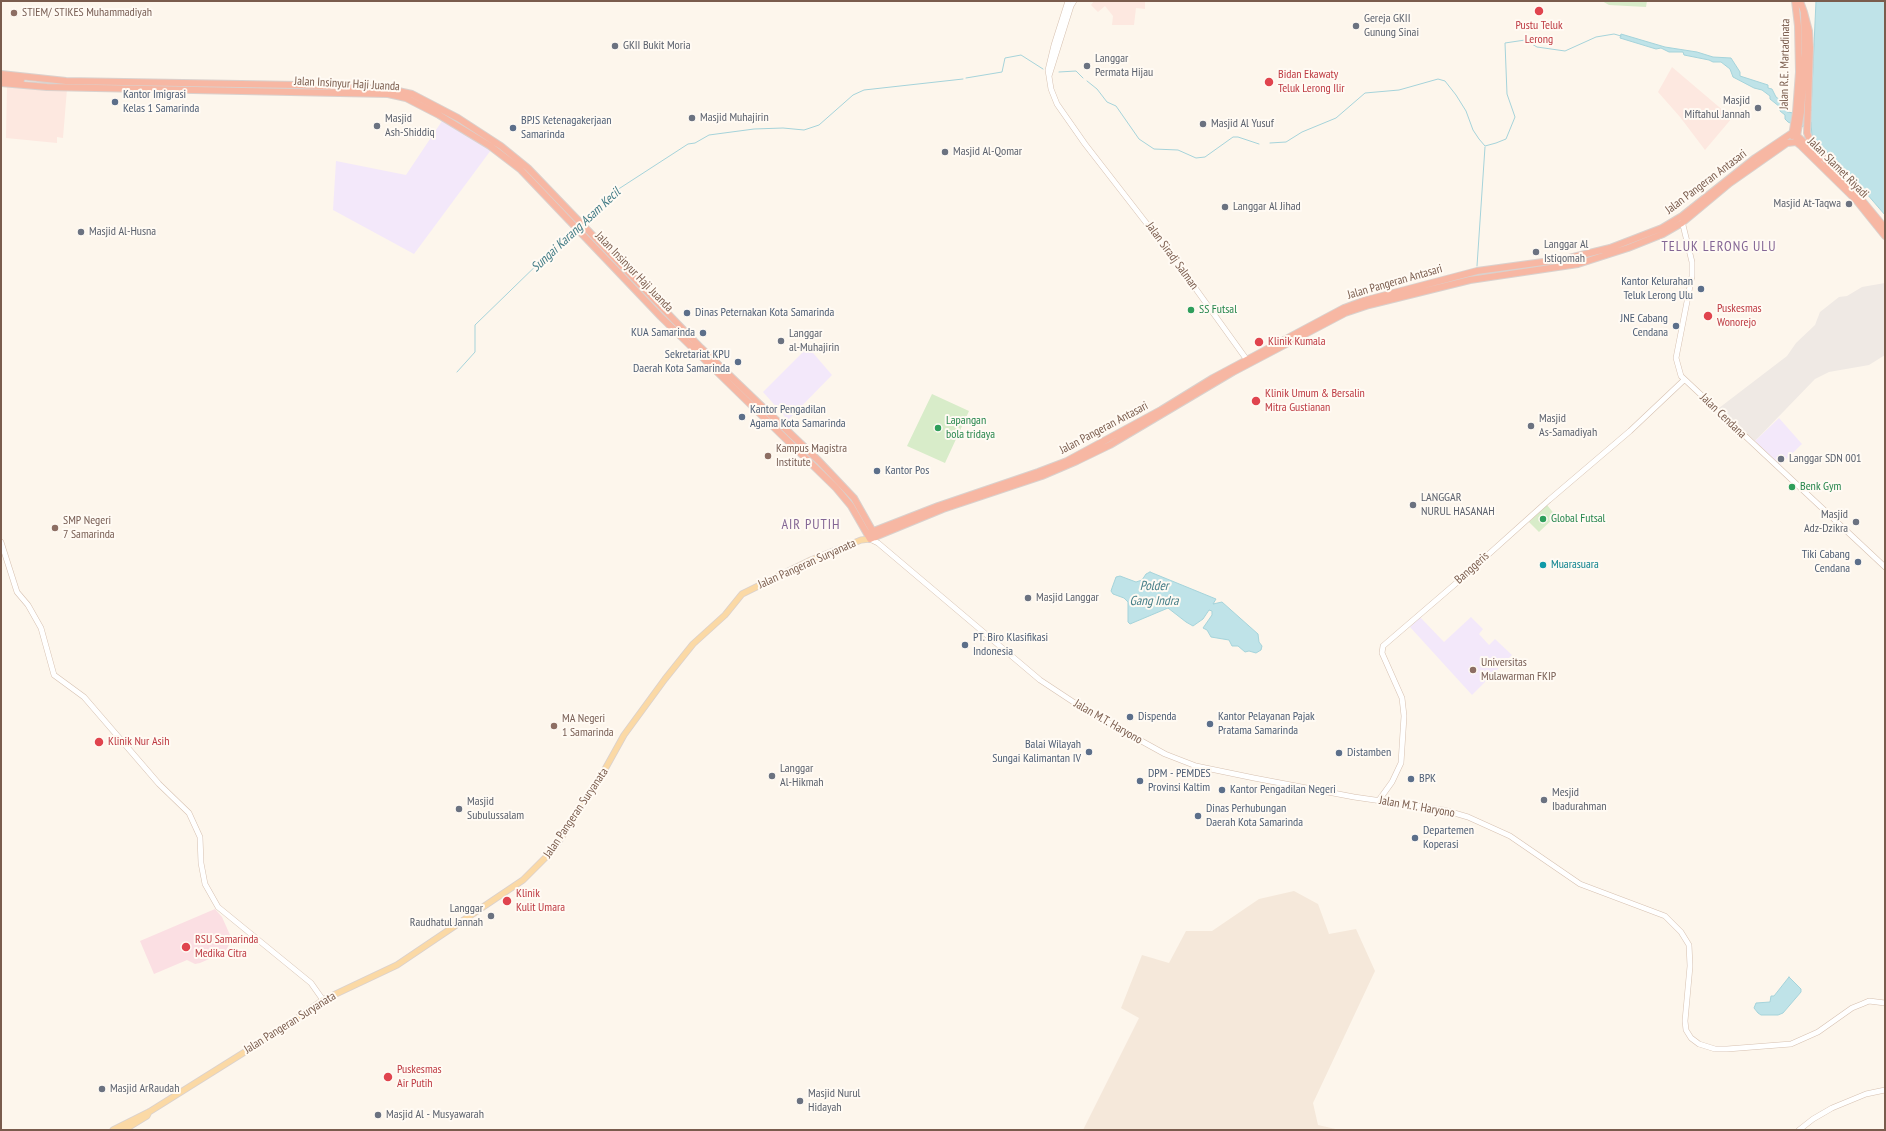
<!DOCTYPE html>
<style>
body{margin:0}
#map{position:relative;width:1886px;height:1131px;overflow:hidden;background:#fdf6ec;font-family:"PT Sans Narrow",sans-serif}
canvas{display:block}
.frame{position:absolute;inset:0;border:2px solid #7a5c4d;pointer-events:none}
</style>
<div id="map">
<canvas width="1886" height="1131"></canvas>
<div class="frame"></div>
</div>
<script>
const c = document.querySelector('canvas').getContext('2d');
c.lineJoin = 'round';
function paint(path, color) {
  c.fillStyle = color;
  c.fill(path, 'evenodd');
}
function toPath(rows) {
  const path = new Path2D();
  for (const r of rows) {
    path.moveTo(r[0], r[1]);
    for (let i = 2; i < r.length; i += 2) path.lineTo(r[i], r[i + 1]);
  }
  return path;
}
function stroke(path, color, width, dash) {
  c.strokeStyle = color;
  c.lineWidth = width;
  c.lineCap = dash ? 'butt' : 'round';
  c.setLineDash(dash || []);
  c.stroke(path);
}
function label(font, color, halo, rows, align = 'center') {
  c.font = font + ' "PT Sans Narrow",sans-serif';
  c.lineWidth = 4;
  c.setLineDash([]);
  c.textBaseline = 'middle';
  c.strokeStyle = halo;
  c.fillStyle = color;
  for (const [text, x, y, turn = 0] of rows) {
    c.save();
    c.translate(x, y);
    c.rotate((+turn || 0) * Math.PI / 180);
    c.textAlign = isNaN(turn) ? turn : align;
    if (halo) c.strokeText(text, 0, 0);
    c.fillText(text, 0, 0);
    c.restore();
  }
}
paint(toPath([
 [1294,891,1318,904,1329,934,1356,929,1375,971,1313,1103,1318,1125,1340,1130,1083,1130,1139,1018,1121,1008,1142,955,1169,963,1186,931,1212,931,1259,899]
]), '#f5e8da');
paint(toPath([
 [1094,1,1145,1,1145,9,1136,8,1134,25,1112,25,1113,16,1105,6,1098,12,1091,5],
 [1672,67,1732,118,1705,150,1680,117,1658,92],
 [7,85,67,89,63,138,57,137,57,143,6,138]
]), '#fde8e0');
paint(toPath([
 [1885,283,1885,355,1869,365,1829,372,1815,379,1755,441,1719,408,1787,356,1796,343,1815,325,1820,312,1839,297,1847,296,1862,287]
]), '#efe9e4');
paint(toPath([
 [442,121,491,150,414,254,333,210,336,161,406,175],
 [808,347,832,375,788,420,763,392],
 [1779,418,1802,444,1780,465,1755,441],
 [1420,617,1444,642,1471,617,1483,629,1479,634,1489,645,1495,639,1512,655,1472,695,1410,627]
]), '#f3e8fa');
paint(toPath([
 [215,909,222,917,230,935,231,941,225,952,200,963,195,964,187,960,154,974,140,941]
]), '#fbdfe3');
paint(toPath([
 [1602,1,1647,1,1646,7,1609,5],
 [932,394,969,411,945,463,907,446],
 [1547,505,1556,516,1539,532,1529,522]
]), '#d8ecc9');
const water = toPath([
 [1816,1,1885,1,1885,215,1854,179,1812,137,1811,122,1800,128,1788,122,1785,119,1785,115,1780,111,1780,107,1770,99,1770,96,1762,90,1754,88,1733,77,1730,69,1721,62,1713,62,1709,60,1684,55,1683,52,1669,52,1661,48,1656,49,1620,38,1621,34,1665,47,1697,52,1713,57,1731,58,1740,72,1740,76,1768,85,1768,88,1772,89,1776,97,1783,102,1787,112,1800,114,1811,111,1816,1],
 [1150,572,1216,599,1213,604,1222,602,1258,634,1259,642,1262,646,1261,650,1256,653,1249,651,1245,652,1238,646,1232,646,1229,640,1211,637,1207,630,1203,628,1212,615,1212,611,1209,610,1203,619,1193,626,1186,622,1168,608,1130,624,1128,622,1128,602,1124,598,1113,594,1111,591,1112,588,1116,577,1120,576,1136,582,1142,580,1146,574,1150,572],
 [1789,977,1801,989,1801,992,1783,1013,1778,1015,1761,1015,1758,1013,1754,1008,1756,1003,1770,1002,1771,996,1774,996,1789,977]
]);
paint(water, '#bfe3e8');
stroke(water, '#a5d3da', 1);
stroke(toPath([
 [1059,72,1076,71,1083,78],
 [966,78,1002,72,1005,58,1021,55,1043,69],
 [1087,81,1097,89,1107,102,1116,106,1139,139,1154,149,1178,150,1196,158,1205,157,1233,137,1238,137,1259,144],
 [1270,143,1286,142,1302,132,1336,118,1365,93,1399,90,1438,79,1445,81,1456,95,1466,111,1473,130,1479,139,1485,146,1496,143,1506,139,1515,117,1507,94,1505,43,1525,40,1537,47,1565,51,1596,37,1614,34,1621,36],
 [585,225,617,190,688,144,695,143,709,135,754,129,783,128,804,130,819,125,853,95,864,90,963,79],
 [1477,266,1485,147],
 [457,372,475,352,475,325,546,256,576,232]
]), '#a5d3da', 1);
const secondary = toPath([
 [1068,1,1054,45,1048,70,1051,89,1057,104,1085,144,1175,260,1247,360],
 [1049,76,1071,6,1074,1],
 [1682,221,1692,262,1692,276,1676,358,1681,376,1885,567],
 [870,539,878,543,1040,680,1087,711,1165,754,1196,766,1254,778,1354,797,1444,810,1468,817,1510,836,1580,884,1665,916,1681,932,1689,945,1690,966,1685,1021,1686,1030,1691,1038,1699,1044,1715,1049,1727,1049,1791,1044,1818,1032,1852,1008,1862,1004,1869,1001,1885,1003],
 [1,542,17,592,28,605,41,628,54,675,84,697,159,784,189,813,200,837,201,863,205,884,218,907,311,983,323,1000],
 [1379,800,1392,782,1401,763,1404,716,1402,698,1382,653,1383,646,1461,579,1549,500,1630,431,1684,380],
 [1799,1130,1813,1119,1832,1108,1866,1094,1885,1090]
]);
const primary = toPath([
 [113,1130,149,1112,283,1028,323,1000,397,965,523,880,554,849,604,771,624,735,665,679,693,644,725,615,742,594,811,560,861,540,870,539],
 [124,1130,147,1116,149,1112]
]);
const highway = toPath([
 [1804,12,1809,31,1810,48,1807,133,1811,143,1832,169],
 [1,74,66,81,299,85,389,89,412,94,458,118,501,146,528,168,701,348,819,461,854,498,876,537],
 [1,79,21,80],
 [1,83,47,87,388,94,406,98,439,115,490,146,520,169,661,317,836,488,851,506,870,539,943,509,1042,476,1077,461,1110,445,1233,372,1345,313,1369,305,1470,280,1578,264,1628,248,1663,234,1682,223,1730,183,1787,143,1796,142,1801,146,1856,200,1885,236],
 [1794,133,1821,158],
 [1792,136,1796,112,1799,72,1798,26,1795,1],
 [1796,142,1801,112,1805,53,1804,12,1800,1],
 [1830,167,1861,199,1885,228],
 [871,532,938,506,1038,472,1067,461,1161,410,1213,378,1344,308,1363,301,1477,271,1565,259,1610,248,1662,228,1682,216,1755,158,1792,133]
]);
stroke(secondary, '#d6c0b0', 6);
stroke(primary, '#dad1cd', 7);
stroke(highway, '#dad1cd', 8);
stroke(secondary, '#fff', 5);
stroke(primary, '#fbd9a5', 5.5);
stroke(highway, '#f7b7a3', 6);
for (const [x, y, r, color] of [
 [1539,11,5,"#e0444e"],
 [14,13,4,"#8d6e63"],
 [1356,26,4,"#6b7280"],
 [615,46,4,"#6b7280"],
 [1087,66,4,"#6b7280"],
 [1269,82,5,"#e0444e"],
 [115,102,4,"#5c6f8a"],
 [1758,108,4,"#6b7280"],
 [692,118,4,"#6b7280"],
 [1203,124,4,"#6b7280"],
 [377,126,4,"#6b7280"],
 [513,128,4,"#5c6f8a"],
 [945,152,4,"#6b7280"],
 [1849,204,4,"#6b7280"],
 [1225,207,4,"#6b7280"],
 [81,232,4,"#6b7280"],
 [1536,252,4,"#6b7280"],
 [1701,289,4,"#5c6f8a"],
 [1191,310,4,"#2e9e5b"],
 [687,313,4,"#5c6f8a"],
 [1708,316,5,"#e0444e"],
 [1676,326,4,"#5c6f8a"],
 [703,333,4,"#5c6f8a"],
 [781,341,4,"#6b7280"],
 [1259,342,5,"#e0444e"],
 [738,362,4,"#5c6f8a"],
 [1256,401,5,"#e0444e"],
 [742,417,4,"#5c6f8a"],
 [1531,426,4,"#6b7280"],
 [938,428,4,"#2e9e5b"],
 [768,456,4,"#8d6e63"],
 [1781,459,4,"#6b7280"],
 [877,471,4,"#5c6f8a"],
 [1792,487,4,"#2e9e5b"],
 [1413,505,4,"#6b7280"],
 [1543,519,4,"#2e9e5b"],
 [1856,522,4,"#6b7280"],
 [55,528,4,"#8d6e63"],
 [1858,562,4,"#5c6f8a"],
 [1543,565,4,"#0f9aa8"],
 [1028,598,4,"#6b7280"],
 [965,645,4,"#5c6f8a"],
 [1473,670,4,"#8d6e63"],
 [1130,717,4,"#5c6f8a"],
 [1210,724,4,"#5c6f8a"],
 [554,726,4,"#8d6e63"],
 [99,742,5,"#e0444e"],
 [1089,752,4,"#5c6f8a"],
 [1339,753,4,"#5c6f8a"],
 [772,776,4,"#6b7280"],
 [1411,779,4,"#5c6f8a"],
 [1140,781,4,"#5c6f8a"],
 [1222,790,4,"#5c6f8a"],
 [1544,800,4,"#6b7280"],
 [459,809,4,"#6b7280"],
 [1198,816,4,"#5c6f8a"],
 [1415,838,4,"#5c6f8a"],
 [507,901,5,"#e0444e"],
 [491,916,4,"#6b7280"],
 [186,947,5,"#e0444e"],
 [388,1077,5,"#e0444e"],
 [102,1089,4,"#6b7280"],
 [800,1101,4,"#6b7280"],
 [378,1115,4,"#6b7280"]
]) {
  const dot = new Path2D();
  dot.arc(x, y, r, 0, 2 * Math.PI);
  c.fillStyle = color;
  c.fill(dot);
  stroke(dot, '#fffaf3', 1.5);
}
label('12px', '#785e54', '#fffaf3', [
 ["STIEM/ STIKES Muhammadiyah",22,13],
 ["Kampus Magistra",776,449],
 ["Institute",776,463],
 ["SMP Negeri",63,521],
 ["7 Samarinda",63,535],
 ["Universitas",1481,663],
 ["Mulawarman FKIP",1481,677],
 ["MA Negeri",562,719],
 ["1 Samarinda",562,733]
], 'left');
label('12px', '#5b616d', '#fffaf3', [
 ["Gereja GKII",1364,19],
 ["Gunung Sinai",1364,33],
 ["GKII Bukit Moria",623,46],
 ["Langgar",1095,59],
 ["Permata Hijau",1095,73],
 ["Masjid",1750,101,"right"],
 ["Miftahul Jannah",1750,115,"right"],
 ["Masjid Muhajirin",700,118],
 ["Masjid",385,119],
 ["Ash-Shiddiq",385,133],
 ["Masjid Al Yusuf",1211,124],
 ["Masjid Al-Qomar",953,152],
 ["Masjid At-Taqwa",1841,204,"right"],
 ["Langgar Al Jihad",1233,207],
 ["Masjid Al-Husna",89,232],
 ["Langgar Al",1544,245],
 ["Istiqomah",1544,259],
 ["Langgar",789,334],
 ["al-Muhajirin",789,348],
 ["Masjid",1539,419],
 ["As-Samadiyah",1539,433],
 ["Langgar SDN 001",1789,459],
 ["LANGGAR",1421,498],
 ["NURUL HASANAH",1421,512],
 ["Masjid",1848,515,"right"],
 ["Adz-Dzikra",1848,529,"right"],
 ["Masjid Langgar",1036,598],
 ["Langgar",780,769],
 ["Al-Hikmah",780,783],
 ["Mesjid",1552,793],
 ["Ibadurahman",1552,807],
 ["Masjid",467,802],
 ["Subulussalam",467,816],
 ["Langgar",483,909,"right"],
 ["Raudhatul Jannah",483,923,"right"],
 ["Masjid ArRaudah",110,1089],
 ["Masjid Nurul",808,1094],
 ["Hidayah",808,1108],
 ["Masjid Al - Musyawarah",386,1115]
], 'left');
label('12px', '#be3a42', '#fffaf3', [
 ["Pustu Teluk",1539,26,"center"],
 ["Lerong",1539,40,"center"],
 ["Bidan Ekawaty",1278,75],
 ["Teluk Lerong Ilir",1278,89],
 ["Puskesmas",1717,309],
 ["Wonorejo",1717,323],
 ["Klinik Kumala",1268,342],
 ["Klinik Umum & Bersalin",1265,394],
 ["Mitra Gustianan",1265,408],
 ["Klinik Nur Asih",108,742],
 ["Klinik",516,894],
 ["Kulit Umara",516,908],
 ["RSU Samarinda",195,940],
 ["Medika Citra",195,954],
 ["Puskesmas",397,1070],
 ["Air Putih",397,1084]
], 'left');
label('12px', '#7a5c4d', '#fffaf3', [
 ["Jalan R.E. Martadinata",1785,64,-89],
 ["Jalan Insinyur Haji Juanda",347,84,3],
 ["Jalan Slamet Riyadi",1838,168,45],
 ["Jalan Pangeran Antasari",1706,182,-37],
 ["Jalan Siradj Salman",1172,256,54],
 ["Jalan Insinyur Haji Juanda",634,272,46],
 ["Jalan Pangeran Antasari",1395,282,-16],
 ["Jalan Cendana",1723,416,44],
 ["Jalan Pangeran Antasari",1104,428,-28],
 ["Jalan Pangeran Suryanata",807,564,-24],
 ["Banggeris",1472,568,-42],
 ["Jalan M.T. Haryono",1108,722,30],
 ["Jalan M.T. Haryono",1417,807,10],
 ["Jalan Pangeran Suryanata",576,813,-56],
 ["Jalan Pangeran Suryanata",290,1023,-32]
]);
label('12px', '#4e5e75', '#fffaf3', [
 ["Kantor Imigrasi",123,95],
 ["Kelas 1 Samarinda",123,109],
 ["BPJS Ketenagakerjaan",521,121],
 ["Samarinda",521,135],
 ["Kantor Kelurahan",1693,282,"right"],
 ["Teluk Lerong Ulu",1693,296,"right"],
 ["Dinas Peternakan Kota Samarinda",695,313],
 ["JNE Cabang",1668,319,"right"],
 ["Cendana",1668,333,"right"],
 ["KUA Samarinda",695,333,"right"],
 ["Sekretariat KPU",730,355,"right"],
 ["Daerah Kota Samarinda",730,369,"right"],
 ["Kantor Pengadilan",750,410],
 ["Agama Kota Samarinda",750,424],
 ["Kantor Pos",885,471],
 ["Tiki Cabang",1850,555,"right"],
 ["Cendana",1850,569,"right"],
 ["PT. Biro Klasifikasi",973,638],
 ["Indonesia",973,652],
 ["Dispenda",1138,717],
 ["Kantor Pelayanan Pajak",1218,717],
 ["Pratama Samarinda",1218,731],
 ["Balai Wilayah",1081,745,"right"],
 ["Sungai Kalimantan IV",1081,759,"right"],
 ["Distamben",1347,753],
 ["DPM - PEMDES",1148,774],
 ["Provinsi Kaltim",1148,788],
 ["BPK",1419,779],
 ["Kantor Pengadilan Negeri",1230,790],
 ["Dinas Perhubungan",1206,809],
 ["Daerah Kota Samarinda",1206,823],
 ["Departemen",1423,831],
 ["Koperasi",1423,845]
], 'left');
label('12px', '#27864d', '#fffaf3', [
 ["SS Futsal",1199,310],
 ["Lapangan",946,421],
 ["bola tridaya",946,435],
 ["Benk Gym",1800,487],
 ["Global Futsal",1551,519]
], 'left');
label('12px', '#0d838f', '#fffaf3', [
 ["Muarasuara",1551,565]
], 'left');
label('italic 13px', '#437c86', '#fffaf3', [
 ["Sungai Karang Asam Kecil",576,230,-43],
 ["Polder",1154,586],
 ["Gang Indra",1154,601]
]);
c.letterSpacing = '1px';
label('14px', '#846695', '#fffaf3', [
 ["TELUK LERONG ULU",1719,247],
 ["AIR PUTIH",811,525]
]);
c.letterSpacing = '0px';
</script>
